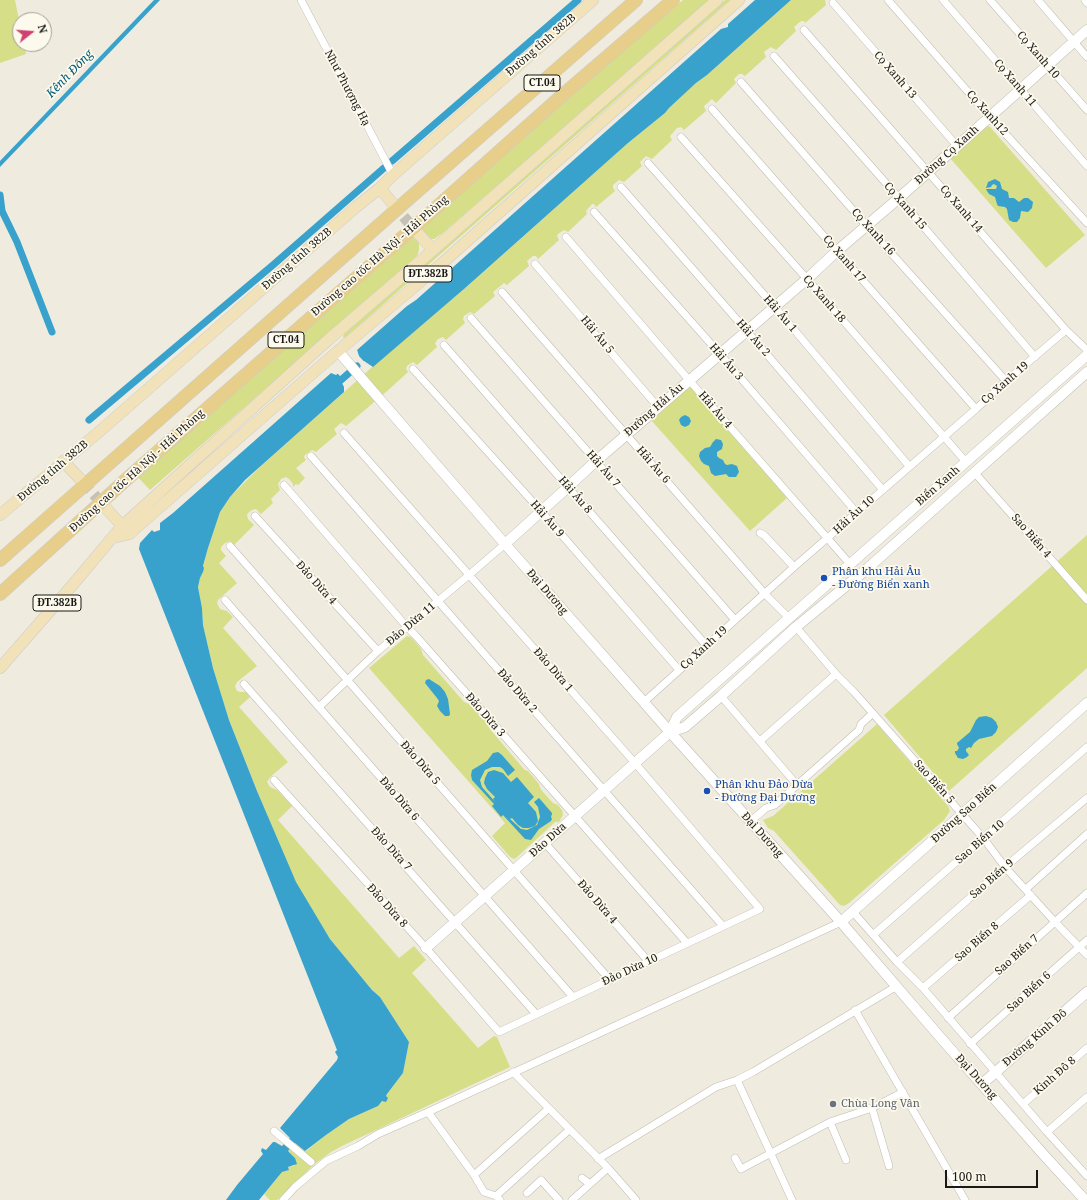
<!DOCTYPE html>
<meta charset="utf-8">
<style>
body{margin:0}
#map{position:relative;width:1087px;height:1200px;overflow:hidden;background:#efebdf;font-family:"Noto Serif",serif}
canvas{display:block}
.north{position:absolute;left:12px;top:12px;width:40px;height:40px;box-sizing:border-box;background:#fcf9ed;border:1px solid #a29f97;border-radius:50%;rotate:73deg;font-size:11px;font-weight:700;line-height:16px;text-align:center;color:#1b1915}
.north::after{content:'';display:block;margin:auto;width:14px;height:18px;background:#cf426f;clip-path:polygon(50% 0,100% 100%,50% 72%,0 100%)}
.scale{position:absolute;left:945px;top:1170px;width:93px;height:18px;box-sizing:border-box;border:2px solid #1b1915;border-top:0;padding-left:5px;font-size:12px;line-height:14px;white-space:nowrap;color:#1b1915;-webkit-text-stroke:3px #fcf9ed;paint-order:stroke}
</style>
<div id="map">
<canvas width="1087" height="1200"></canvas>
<div class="north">N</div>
<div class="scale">100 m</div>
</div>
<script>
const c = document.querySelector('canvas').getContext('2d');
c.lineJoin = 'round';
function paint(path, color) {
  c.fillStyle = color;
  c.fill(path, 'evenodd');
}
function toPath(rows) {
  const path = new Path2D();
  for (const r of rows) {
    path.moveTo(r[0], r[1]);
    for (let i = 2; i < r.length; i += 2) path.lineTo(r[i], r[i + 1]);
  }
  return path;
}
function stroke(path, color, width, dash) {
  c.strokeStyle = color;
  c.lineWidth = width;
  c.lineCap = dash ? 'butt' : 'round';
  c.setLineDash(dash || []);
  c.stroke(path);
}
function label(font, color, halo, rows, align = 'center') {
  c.font = font + ' "Noto Serif",serif';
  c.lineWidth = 3.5;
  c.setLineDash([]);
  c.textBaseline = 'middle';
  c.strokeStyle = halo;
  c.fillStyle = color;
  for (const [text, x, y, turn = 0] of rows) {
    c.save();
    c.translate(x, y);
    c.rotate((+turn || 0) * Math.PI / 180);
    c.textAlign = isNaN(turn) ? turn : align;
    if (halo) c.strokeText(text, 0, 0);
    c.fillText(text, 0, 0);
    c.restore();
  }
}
paint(toPath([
 [0,0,15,0,20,25,20,44,24,44,26,54,0,63],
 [683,0,710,0,443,233,434,239,430,239,416,227],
 [725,0,730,0,346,337,343,338,344,334],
 [791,0,825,0,826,5,805,23,804,21,801,21,794,27,796,31,776,50,771,47,765,51,764,52,766,57,745,76,742,74,739,74,734,79,736,83,716,103,712,99,704,106,706,111,684,130,681,127,677,128,670,136,672,140,652,159,646,156,640,162,642,166,624,182,619,180,613,185,613,188,615,191,596,207,594,204,592,204,586,211,587,214,568,232,564,230,558,234,557,236,559,240,538,259,536,256,533,256,527,261,529,266,507,285,504,283,493,292,495,296,474,314,470,312,464,316,463,319,465,323,446,340,443,337,438,339,435,343,437,347,417,365,413,362,407,366,406,368,408,372,386,392,346,426,343,424,341,423,334,429,337,434,316,452,312,450,305,455,304,457,306,460,296,468,305,478,298,485,296,484,293,487,293,484,289,479,286,477,281,479,278,484,280,490,271,499,273,503,261,514,256,509,252,510,248,513,247,515,248,519,254,525,234,545,230,541,225,543,221,547,221,550,226,556,219,563,237,583,218,600,217,603,220,609,227,611,233,617,223,628,257,666,237,682,235,686,237,691,240,692,246,692,250,697,239,707,288,762,270,777,267,782,270,787,277,790,292,806,278,820,399,958,414,946,426,960,412,973,478,1048,494,1036,497,1037,510,1067,342,1146,331,1152,316,1163,277,1200,270,1200,264,1194,282,1172,289,1170,288,1167,294,1166,295,1161,295,1158,288,1151,295,1143,306,1151,326,1135,349,1119,378,1106,403,1073,409,1042,380,997,372,990,330,939,295,882,257,791,229,720,213,668,203,625,202,608,198,587,200,578,203,572,203,567,208,548,220,512,230,497,261,466,370,369,464,289,628,143,665,113,669,108,696,83,707,75],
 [988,126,990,127,1085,235,1046,268,950,158,985,127],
 [412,230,419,243,419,250,417,256,150,490,135,474],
 [690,387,695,390,699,397,787,498,750,531,651,420,687,388],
 [1087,535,1087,668,949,791,884,715],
 [407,636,411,637,421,649,423,655,464,702,469,704,488,724,490,729,522,767,525,770,528,771,539,784,540,788,543,792,553,803,558,805,562,810,563,815,559,822,555,822,516,858,514,859,510,857,492,836,505,823,369,668],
 [877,724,948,806,950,811,944,820,849,903,844,906,840,905,774,831,768,828,763,820,773,816]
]), '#d6de88');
paint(toPath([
 [154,0,160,0,0,167,0,161],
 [755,0,791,0,707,75,696,83,669,108,665,113,628,143,464,289,373,367,364,361,340,379,344,387,344,392,245,480,230,497,220,512,208,548,203,566,204,568,203,572,200,578,198,587,202,608,203,625,213,668,229,720,257,791,296,882,330,939,372,990,380,997,409,1042,403,1073,387,1094,386,1096,388,1098,386,1102,382,1101,378,1106,349,1119,326,1135,305,1151,295,1143,288,1151,295,1158,297,1164,288,1167,289,1170,282,1172,259,1200,226,1200,237,1185,263,1154,261,1151,262,1148,266,1150,273,1142,275,1142,282,1146,290,1138,280,1128,337,1060,338,1057,335,1052,337,1050,139,549,140,543,152,530,154,532,160,530,160,523,173,513,331,373,336,375,359,356,357,350,407,306,416,300,721,29,728,27,728,24],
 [995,179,1000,182,1002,189,1008,192,1009,198,1014,198,1019,202,1024,198,1028,198,1033,202,1032,208,1028,212,1021,211,1020,218,1017,222,1013,222,1009,220,1007,209,1005,207,998,206,997,204,995,197,989,194,987,191,986,189,996,189,997,186,994,184,992,185,991,187,986,188,988,182],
 [685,415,689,417,691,421,689,425,685,427,681,425,679,420,681,417],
 [716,439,721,440,723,444,722,449,717,452,717,456,719,458,723,460,725,464,727,465,732,464,737,466,739,472,736,477,729,477,726,474,715,476,711,473,709,466,704,464,701,461,699,456,700,452,705,448,710,447,713,442],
 [429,679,440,686,445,692,448,699,450,714,449,716,445,716,440,711,437,706,439,701,437,698,425,683,426,680],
 [986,716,992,718,996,722,998,727,996,732,992,736,979,739,974,743,971,748,969,747,966,749,966,751,969,755,967,757,963,759,958,758,955,753,955,751,957,751,959,748,957,744,957,743,970,732,976,720,979,717],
 [498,752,502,755,515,770,508,776,503,769,500,767,492,767,485,770,480,780,482,787,490,796,496,803,493,799,495,797,487,789,484,783,485,778,488,772,494,770,503,773,511,782,517,777,534,797,528,803,536,812,538,821,535,826,529,828,523,828,518,825,512,818,510,819,521,829,527,830,537,825,540,817,538,807,534,802,539,798,552,813,552,814,551,817,552,819,551,821,539,829,531,840,525,839,503,815,501,817,492,806,494,804,472,780,471,775,472,770,487,761,493,753]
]), '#38a2cd');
paint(toPath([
 [357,350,358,355,370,368,364,364,343,379,336,372,356,356,355,351]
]), '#efebdf');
stroke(toPath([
 [392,161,578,0],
 [0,195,2,211,17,242,52,332],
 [333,387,357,366],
 [89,420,273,265,384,168]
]), '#38a2cd', 7);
stroke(toPath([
 [393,204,414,229],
 [83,482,103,505]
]), '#c5c1b7', 11, [11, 5.5]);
const street = toPath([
 [301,0,393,175],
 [888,0,990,117,1087,223],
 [943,0,1087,166],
 [990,0,1087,110],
 [1038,0,1087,57],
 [1085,0,1087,3],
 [833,3,957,146],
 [804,30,1066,330,1087,350],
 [774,56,899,198,1035,357],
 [741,82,866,225,1006,381],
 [712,109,976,409],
 [681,137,807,279,966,462],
 [648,163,775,307,909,466],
 [621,187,746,330,883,490],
 [594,212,720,354,857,513],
 [566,237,689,380,850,564],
 [535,264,658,407],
 [502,292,765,594,789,618],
 [471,318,735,620],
 [444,345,706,645],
 [413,369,541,511,679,670],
 [311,456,438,601,723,926],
 [974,472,1087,600],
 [284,485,407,627,416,636,687,943],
 [255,516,378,651],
 [760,533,764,535,794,567],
 [230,546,610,980],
 [225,600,573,997],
 [796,627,836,674,854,692,962,814,984,839,1005,867,1055,922,1087,955],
 [244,684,536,1014],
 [721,696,797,785],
 [644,702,794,567,976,409,1006,381,1066,330],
 [319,707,378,651,469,575,505,544],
 [760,741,836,674],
 [274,780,426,948,499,1032,760,909,635,763,344,433],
 [750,822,766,808,775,805,797,785,859,730,861,724,872,714],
 [545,843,649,962],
 [1026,889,1087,834],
 [853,912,897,962,923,988,1047,1132,1087,1176],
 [873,935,1087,747],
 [897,962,1005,867,1087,798],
 [923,988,1031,895],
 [855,1010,965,1200],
 [948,1018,1087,893],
 [970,1044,1087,940],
 [513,1072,608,1168,636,1200],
 [737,1080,792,1200],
 [1023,1104,1087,1048],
 [872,1108,889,1166],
 [428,1112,474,1175,484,1192,496,1196,500,1200],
 [830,1122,846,1160],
 [274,1131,311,1162],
 [1047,1132,1087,1097],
 [735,1158,741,1169,830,1122,872,1108,903,1092],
 [598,1159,716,1087,737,1080,753,1072,897,986],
 [474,1175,548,1109],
 [582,1178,590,1184],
 [527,1193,541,1180,559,1200],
 [496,1196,569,1130],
 [283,1200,295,1187,326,1161,358,1146,378,1134,428,1112,841,922],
 [572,1200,608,1168]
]);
const secondary = toPath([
 [338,351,498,536,670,732,841,922,940,1037,1043,1154,1085,1200],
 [505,544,568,487,596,461,807,279,837,251,899,198,1087,30],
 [670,732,677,717,1087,355],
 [841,922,1087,703],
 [426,948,670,732,685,727,721,696,796,627,868,568,1087,372],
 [982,1084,1087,992]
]);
const primary = toPath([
 [380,188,393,204],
 [414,229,433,250],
 [63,461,83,482],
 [103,505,127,531],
 [0,515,100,431,356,207,380,188,393,175,593,0],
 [112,538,129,534,338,351,440,265,739,0],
 [0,668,70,588,122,526,328,340,433,250,717,0]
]);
const highway = toPath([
 [0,560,404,203,636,0],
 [0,594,129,477,420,222,558,99,673,0]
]);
stroke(street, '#c1bdb2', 8);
stroke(secondary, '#c1bdb2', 11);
stroke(primary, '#cdcccc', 12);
stroke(highway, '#cdcccc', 14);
stroke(street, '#fff', 7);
stroke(secondary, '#fff', 10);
stroke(primary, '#f1e2b9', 11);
stroke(highway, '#e7ce8a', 13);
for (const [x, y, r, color] of [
 [824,578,4,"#1a4fb4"],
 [707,791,4,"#1a4fb4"],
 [833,1104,4,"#6b7280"]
]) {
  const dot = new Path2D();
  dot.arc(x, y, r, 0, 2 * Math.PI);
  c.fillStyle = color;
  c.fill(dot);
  stroke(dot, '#fcf9ed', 1.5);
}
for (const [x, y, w] of [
 [542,83,36],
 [428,274,48],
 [286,340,36],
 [57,603,48]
]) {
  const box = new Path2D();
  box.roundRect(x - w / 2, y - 8, w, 16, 3);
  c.fillStyle = '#fcf9ed';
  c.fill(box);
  stroke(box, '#1b1915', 1);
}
label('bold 10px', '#1b1915', null, [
 ["CT.04",542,83],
 ["ĐT.382B",428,274],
 ["CT.04",286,340],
 ["ĐT.382B",57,603]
]);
label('11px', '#1b1915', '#fcf9ed', [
 ["Đường tỉnh 382B",541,45,-41],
 ["Cọ Xanh 10",1038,55,49],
 ["Cọ Xanh 13",895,75,49],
 ["Cọ Xanh 11",1015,83,49],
 ["Như Phượng Hạ",347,88,62],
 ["Cọ Xanh12",987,113,48],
 ["Đường Cọ Xanh",947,155,-42],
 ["Cọ Xanh 15",905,206,49],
 ["Cọ Xanh 14",961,209,49],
 ["Cọ Xanh 16",873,232,48],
 ["Đường cao tốc Hà Nội - Hải Phòng",380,256,-41],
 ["Đường tỉnh 382B",297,259,-41],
 ["Cọ Xanh 17",844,259,49],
 ["Cọ Xanh 18",824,299,49],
 ["Hải Âu 1",780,314,49],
 ["Hải Âu 5",597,335,50],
 ["Hải Âu 2",753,338,49],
 ["Hải Âu 3",726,362,49],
 ["Cọ Xanh 19",1005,383,-41],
 ["Đường Hải Âu",654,410,-41],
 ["Hải Âu 4",715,410,49],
 ["Hải Âu 6",653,465,49],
 ["Hải Âu 7",603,469,49],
 ["Đường tỉnh 382B",53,471,-40],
 ["Đường cao tốc Hà Nội - Hải Phòng",137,471,-42],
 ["Biển Xanh",938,486,-41],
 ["Hải Âu 8",575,495,49],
 ["Hải Âu 10",854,515,-42],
 ["Hải Âu 9",547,519,49],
 ["Sao Biển 4",1031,536,49],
 ["Đảo Dừa 4",316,583,48],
 ["Đại Dương",547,592,49],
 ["Đảo Dừa 11",411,624,-40],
 ["Cọ Xanh 19",704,648,-42],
 ["Đảo Dừa 1",553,670,49],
 ["Đảo Dừa 2",517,691,49],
 ["Đảo Dừa 3",485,715,49],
 ["Đảo Dừa 5",420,763,49],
 ["Sao Biển 5",934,782,48],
 ["Đảo Dừa 6",399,799,49],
 ["Đường Sao Biển",964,813,-42],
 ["Đại Dương",762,835,48],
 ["Đảo Dừa",548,840,-42],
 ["Sao Biển 10",980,842,-41],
 ["Đảo Dừa 7",391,849,48],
 ["Sao Biển 9",992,879,-41],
 ["Đảo Dừa 4",597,902,49],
 ["Đảo Dừa 8",387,906,48],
 ["Sao Biển 8",977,942,-41],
 ["Sao Biển 7",1017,955,-42],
 ["Đảo Dừa 10",630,970,-25],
 ["Sao Biển 6",1029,992,-42],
 ["Đường Kinh Đô",1035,1038,-41],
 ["Kinh Đô 8",1055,1076,-41],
 ["Đại Dương",976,1077,48]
]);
label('11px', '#164399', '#fcf9ed', [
 ["Phân khu Hải Âu",832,572],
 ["- Đường Biển xanh",832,585],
 ["Phân khu Đảo Dừa",715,785],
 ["- Đường Đại Dương",715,798]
], 'left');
label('11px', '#5b616d', '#fcf9ed', [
 ["Chùa Long Vân",841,1104]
], 'left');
label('italic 12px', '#005977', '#fcf9ed', [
 ["Kênh Đông",70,74,-46]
]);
</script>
